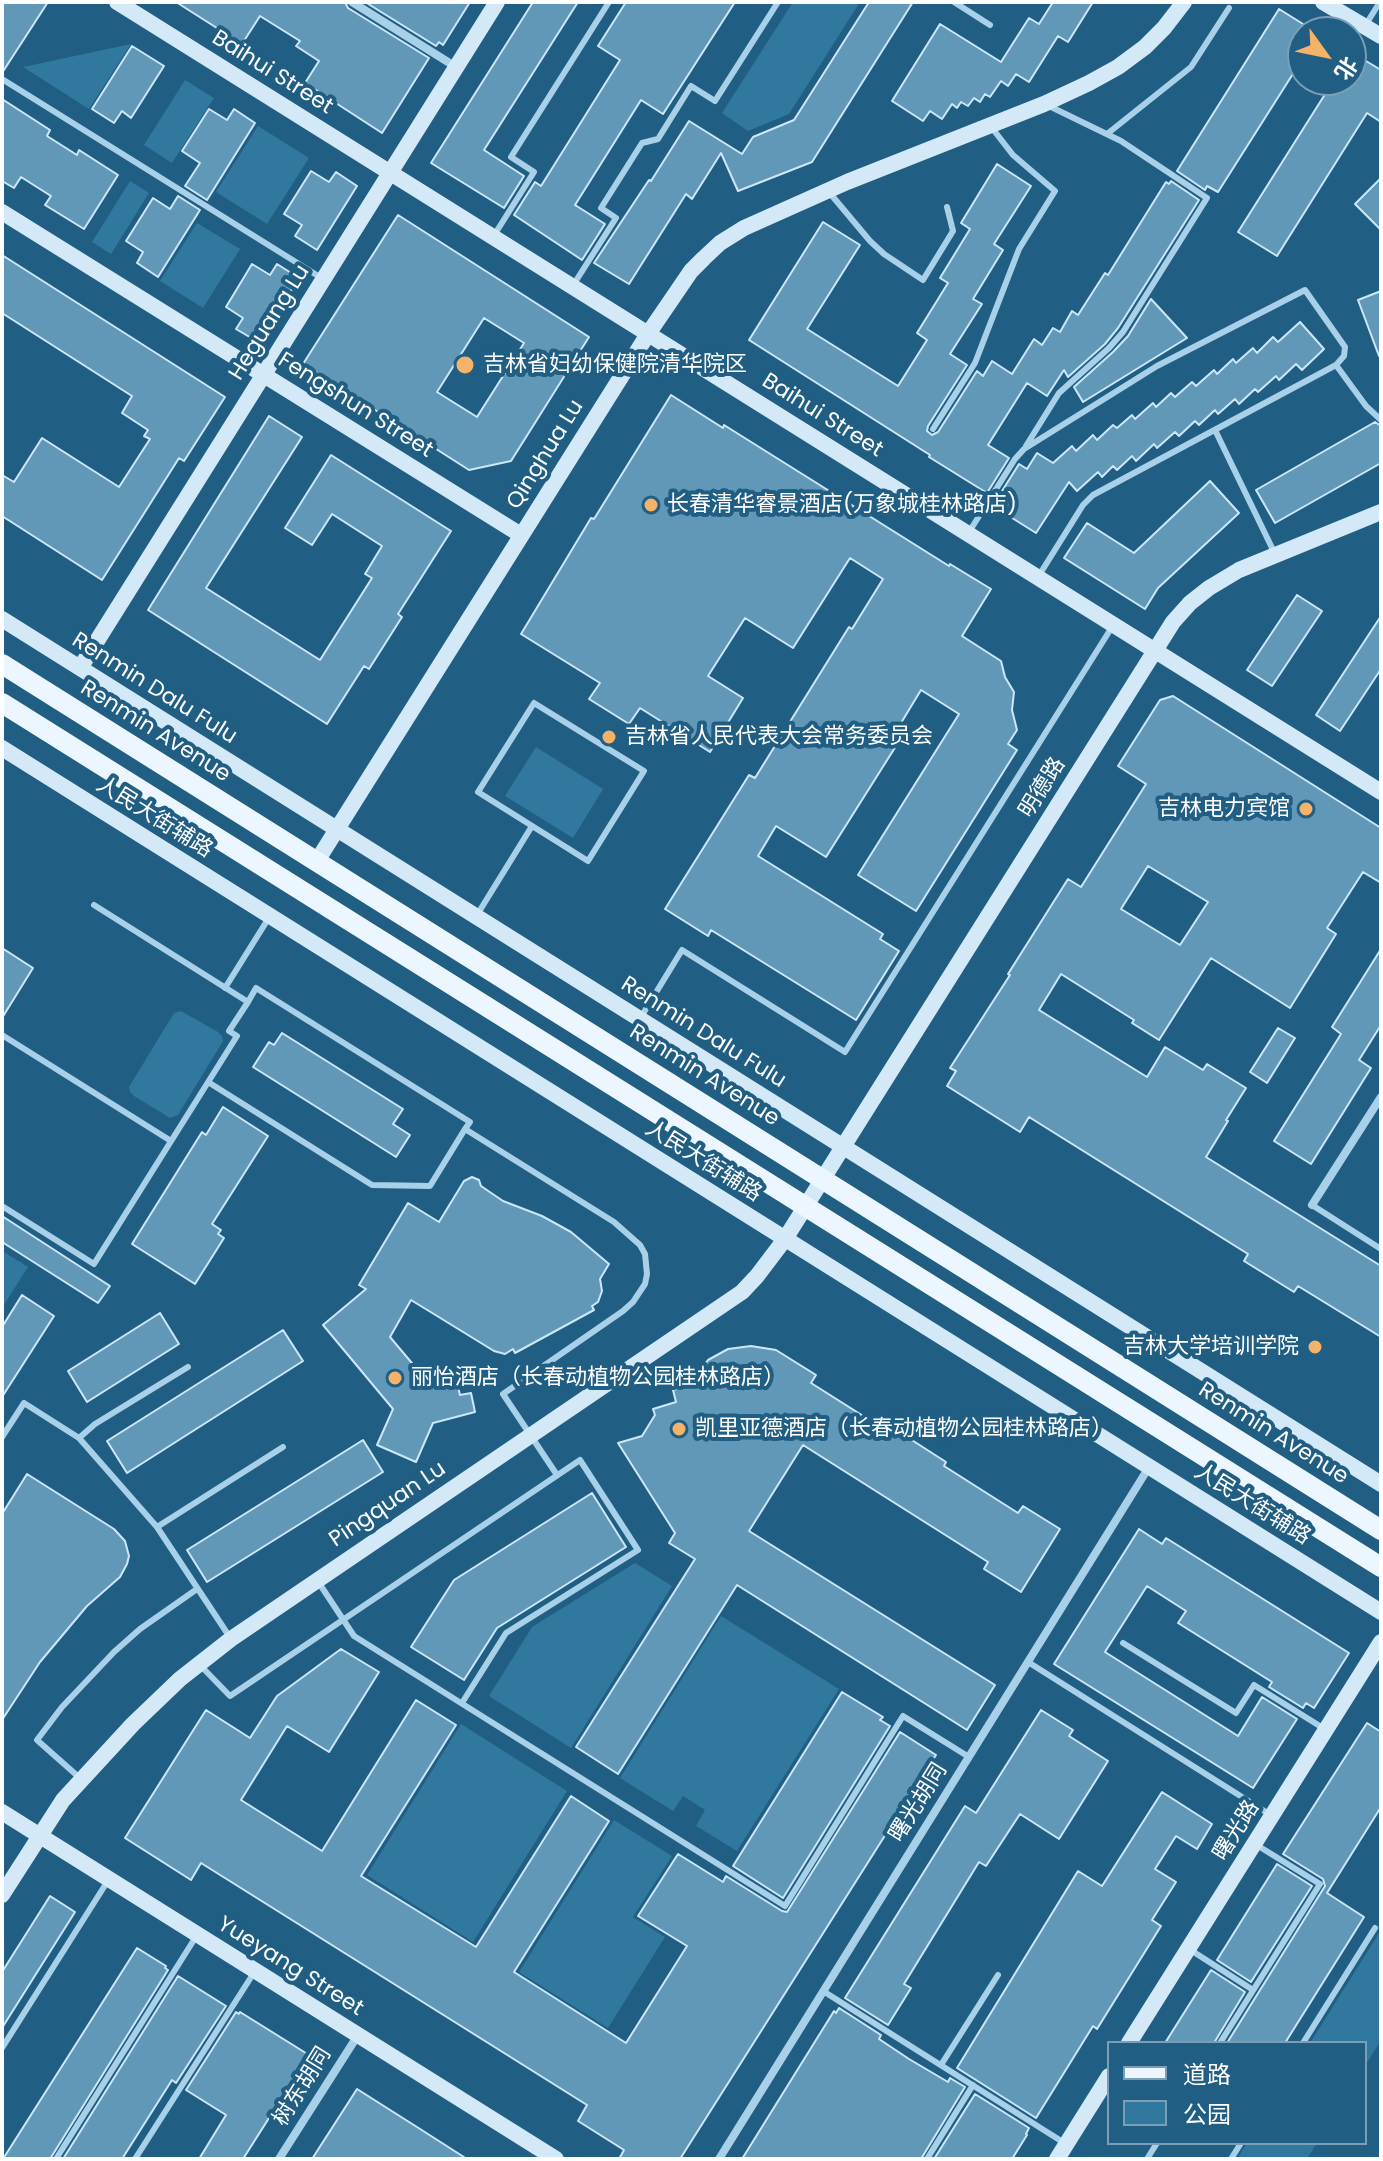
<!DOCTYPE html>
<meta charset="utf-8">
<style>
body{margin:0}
#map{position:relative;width:1383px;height:2161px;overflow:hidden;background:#215e83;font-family:Poppins,"Noto Sans SC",sans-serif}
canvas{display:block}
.frame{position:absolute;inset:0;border:4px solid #fff;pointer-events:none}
.legend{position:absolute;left:1107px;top:2041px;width:260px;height:104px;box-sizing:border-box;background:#215e83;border:2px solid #7a9eb5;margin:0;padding:10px 14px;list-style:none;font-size:24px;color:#fff}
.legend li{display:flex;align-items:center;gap:16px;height:40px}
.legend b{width:40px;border:2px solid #7a9eb5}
.north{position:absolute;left:1287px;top:16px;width:80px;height:80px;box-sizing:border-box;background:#215e83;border:2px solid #7a9eb5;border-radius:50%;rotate:123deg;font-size:22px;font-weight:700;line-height:32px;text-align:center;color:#fff}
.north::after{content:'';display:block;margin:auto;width:28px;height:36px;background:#f5b369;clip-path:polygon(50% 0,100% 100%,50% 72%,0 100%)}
</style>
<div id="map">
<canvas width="1383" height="2161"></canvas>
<div class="frame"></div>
<ul class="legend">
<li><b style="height:10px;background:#ebf6fe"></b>道路</li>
<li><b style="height:22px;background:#31789f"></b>公园</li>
</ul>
<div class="north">北</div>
</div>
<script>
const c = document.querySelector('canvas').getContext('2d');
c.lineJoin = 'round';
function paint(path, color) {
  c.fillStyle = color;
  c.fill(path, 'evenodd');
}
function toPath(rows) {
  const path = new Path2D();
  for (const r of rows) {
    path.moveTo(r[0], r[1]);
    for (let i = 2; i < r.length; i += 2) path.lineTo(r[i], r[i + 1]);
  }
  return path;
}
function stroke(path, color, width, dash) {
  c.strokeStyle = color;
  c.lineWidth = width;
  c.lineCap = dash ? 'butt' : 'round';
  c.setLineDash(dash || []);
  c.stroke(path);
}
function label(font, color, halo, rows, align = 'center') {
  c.font = font + ' Poppins,"Noto Sans SC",sans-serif';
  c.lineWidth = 8;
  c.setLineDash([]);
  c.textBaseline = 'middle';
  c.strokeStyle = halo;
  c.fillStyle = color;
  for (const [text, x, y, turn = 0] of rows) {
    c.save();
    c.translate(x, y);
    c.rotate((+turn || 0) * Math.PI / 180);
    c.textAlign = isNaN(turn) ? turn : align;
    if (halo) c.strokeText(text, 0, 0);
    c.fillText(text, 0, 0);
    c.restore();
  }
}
paint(toPath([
 [793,2,860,2,789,114,748,131,722,113],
 [131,44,89,109,23,67],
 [185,80,214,98,172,163,144,145],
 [258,126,309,158,267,224,216,192],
 [130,181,149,193,111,254,92,242],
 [197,223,240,249,203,308,160,281],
 [536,747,603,789,573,838,505,796],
 [181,1011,218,1032,222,1036,223,1041,178,1115,170,1118,134,1096,130,1092,129,1087,174,1013],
 [2,1251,28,1267,2,1308],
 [635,1563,672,1586,571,1748,489,1696,532,1627],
 [721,1616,839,1689,737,1851,696,1826,705,1810,683,1796,673,1811,620,1778],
 [461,1724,567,1791,473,1942,367,1875],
 [614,1820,672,1856,633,1917,665,1937,608,2028,519,1972],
 [1381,1930,1381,2040,1365,2066,1365,2043,1310,2043],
 [1247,2143,1317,2143,1307,2159,1237,2159]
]), '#31789f');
const building = toPath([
 [2,2,48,2,2,73,2,2],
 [176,2,345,2,348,8,429,58,382,133,305,83,319,61,296,46,300,41,260,16,242,44,176,2],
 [365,2,470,2,443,45,439,42,436,46,365,2],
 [533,2,578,2,484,150,524,176,504,208,431,163,533,2],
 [626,2,735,2,663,114,641,100,575,205,605,224,582,260,514,215,535,182,541,186,620,60,598,46,626,2],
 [869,2,913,2,812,162,738,191,721,153,692,199,686,194,629,284,594,263,649,180,651,181,689,121,742,154,753,137,794,120,869,2],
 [1053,2,1093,2,1068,42,1058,36,1029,82,1016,74,1008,86,1001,81,990,97,985,94,980,102,974,98,968,106,961,102,957,108,952,104,942,119,930,111,923,121,892,101,940,24,1001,62,1029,18,1039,24,1053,2],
 [1279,9,1303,24,1303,58,1218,192,1207,186,1205,190,1177,171,1279,9],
 [132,46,164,66,131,118,122,111,114,123,92,109,132,46],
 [1351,52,1381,70,1381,122,1367,113,1277,256,1238,232,1334,80,1351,80,1351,52],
 [2,99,50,130,47,136,77,155,79,150,118,175,84,229,45,205,51,196,21,177,14,188,2,181,2,99],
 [209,109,227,120,234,109,255,123,207,200,185,186,200,163,182,151,209,109],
 [997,164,1031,186,994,244,1003,250,973,299,982,304,950,354,967,365,928,426,927,431,932,435,938,432,977,371,983,376,992,361,1012,374,1034,339,1042,345,1053,328,1060,332,1072,311,1078,315,1105,273,1108,275,1166,182,1169,184,1171,181,1199,200,1118,328,1105,344,1068,377,1064,370,1047,396,1027,383,988,445,1009,458,987,493,929,457,930,455,749,340,823,222,860,245,807,329,898,386,927,340,917,333,948,283,940,278,970,229,961,223,997,164],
 [311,171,329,182,336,172,357,186,317,250,295,236,302,225,284,214,311,171],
 [1381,178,1381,230,1355,204,1381,178],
 [178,196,200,210,158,277,137,263,143,252,126,241,153,198,170,209,178,196],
 [398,215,589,337,511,461,469,470,303,364,398,215],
 [484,318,524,343,477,417,437,392,484,318],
 [2,255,225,397,184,461,179,458,102,580,2,516,2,475,14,482,42,438,119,487,150,439,144,436,148,430,122,413,132,396,2,313,2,255],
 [252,264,270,275,277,264,299,278,258,342,236,329,243,318,226,307,252,264],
 [1381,291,1381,355,1379,356,1358,300,1381,291],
 [1151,299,1187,338,1083,402,1074,387,1113,352,1128,336,1151,299],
 [1300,322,1324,349,1302,370,1296,364,1279,380,1276,376,1258,392,1255,389,1239,404,1235,399,1218,414,1215,410,1199,425,1195,421,1179,436,1175,432,1157,448,1154,444,1136,461,1132,456,1117,470,1113,466,1102,477,1098,472,1077,491,1069,482,1036,533,1001,511,1005,504,997,499,1019,464,1027,469,1037,453,1053,463,1072,446,1076,451,1093,435,1097,440,1113,425,1117,428,1132,415,1135,419,1153,403,1156,407,1171,393,1175,397,1192,382,1196,386,1214,370,1217,374,1233,359,1236,363,1253,348,1257,353,1273,337,1278,342,1300,322],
 [671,395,723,428,724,425,949,566,950,564,991,589,962,636,1001,661,1005,677,1014,692,1012,710,1017,730,1008,744,1017,750,916,911,858,875,959,714,921,690,901,723,908,727,826,857,776,826,758,856,883,934,880,939,899,951,856,1020,711,930,708,936,665,909,749,775,755,778,849,627,852,629,883,579,850,558,793,648,745,618,708,676,743,698,710,752,640,708,629,724,589,699,600,683,521,634,591,518,594,519,671,395],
 [269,416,302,437,206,588,320,660,372,578,365,574,382,546,332,514,312,545,285,528,331,455,451,531,398,614,402,617,369,669,364,666,327,724,148,610,269,416],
 [1375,422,1381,426,1381,463,1275,523,1256,490,1375,422],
 [1210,481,1239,513,1158,588,1145,609,1064,558,1087,523,1134,553,1210,481],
 [1297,595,1322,611,1272,686,1247,670,1297,595],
 [1381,616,1381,669,1340,731,1316,715,1381,616],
 [1173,696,1381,828,1381,883,1363,872,1327,928,1336,934,1290,1008,1211,958,1159,1040,1132,1023,1134,1020,1061,974,1039,1010,1147,1077,1165,1047,1203,1070,1207,1064,1246,1088,1226,1120,1228,1121,1206,1157,1381,1266,1381,1337,1298,1286,1294,1292,1244,1261,1248,1254,1029,1117,1020,1132,947,1086,956,1071,950,1068,1010,975,1008,974,1068,879,1081,887,1146,784,1118,766,1160,700,1173,696],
 [1148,866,1208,902,1180,945,1121,909,1148,866],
 [2,948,33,968,2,1018,2,948],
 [1381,949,1381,1025,1359,1060,1371,1068,1311,1164,1274,1141,1341,1034,1332,1027,1381,949],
 [1278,1028,1295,1038,1267,1083,1250,1072,1278,1028],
 [282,1033,403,1109,393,1124,410,1135,396,1157,253,1067,269,1042,274,1045,282,1033],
 [223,1107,268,1136,212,1224,221,1230,218,1234,224,1238,195,1284,132,1244,202,1132,206,1135,223,1107],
 [472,1177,479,1180,481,1186,503,1201,542,1216,571,1232,609,1264,600,1279,602,1291,598,1302,592,1306,594,1310,515,1353,513,1349,505,1354,494,1351,411,1300,390,1337,427,1381,455,1374,460,1395,471,1393,475,1412,433,1423,416,1462,377,1445,393,1409,323,1325,366,1289,359,1285,408,1203,439,1222,464,1181,472,1177],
 [2,1216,110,1286,98,1303,2,1242,2,1216],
 [22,1295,54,1316,2,1397,2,1327,22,1295],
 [160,1313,179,1344,87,1402,68,1371,160,1313],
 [283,1330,303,1361,127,1473,107,1441,283,1330],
 [751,1346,776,1350,816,1375,811,1383,887,1431,890,1426,946,1462,944,1466,1018,1513,1023,1506,1060,1529,1021,1592,984,1569,988,1562,803,1445,749,1531,995,1685,967,1730,737,1585,618,1774,576,1747,695,1559,669,1543,675,1533,618,1443,642,1436,655,1415,653,1409,676,1402,673,1390,688,1386,708,1360,728,1349,751,1346],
 [363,1440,383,1472,207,1582,187,1550,363,1440],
 [27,1474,114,1529,125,1541,129,1556,127,1564,120,1577,87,1606,40,1662,2,1720,2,1514,27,1474],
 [592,1493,626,1547,497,1628,464,1680,411,1647,454,1580,592,1493],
 [1139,1529,1162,1544,1166,1538,1349,1653,1314,1708,1306,1703,1303,1708,1269,1687,1272,1682,1178,1623,1186,1611,1147,1586,1105,1652,1238,1736,1262,1697,1297,1719,1253,1788,1054,1664,1139,1529],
 [341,1649,379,1672,329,1752,287,1726,241,1800,322,1851,416,1700,456,1725,361,1876,476,1947,571,1796,609,1821,514,1972,626,2043,687,1946,638,1916,678,1854,723,1882,726,1876,782,1911,787,1912,900,1732,936,1755,680,2159,619,2159,624,2150,578,2121,587,2105,201,1863,191,1880,125,1838,206,1710,250,1738,277,1696,341,1649],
 [842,1692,883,1717,880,1720,890,1726,783,1898,733,1866,842,1692],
 [1041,1710,1073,1730,1069,1736,1108,1761,1059,1839,1020,1814,986,1866,979,1862,904,1984,911,1988,888,2025,845,1998,965,1806,976,1813,1041,1710],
 [1367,1723,1381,1732,1381,1807,1327,1893,1364,1917,1285,2043,1227,2043,1325,1886,1323,1879,1283,1854,1367,1723],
 [1162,1792,1212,1824,1197,1849,1176,1836,1155,1869,1176,1882,1152,1920,1161,1926,1097,2029,1093,2026,1036,2118,957,2068,1078,1871,1102,1886,1162,1792],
 [1277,1864,1312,1886,1251,1982,1217,1960,1277,1864],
 [50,1896,75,1912,2,2028,2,1972,50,1896],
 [137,1948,166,1966,165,1968,168,1970,50,2159,3,2159,137,1948],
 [1211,1970,1245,1992,1214,2043,1165,2043,1211,1970],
 [178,1976,226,2006,176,2083,172,2080,122,2159,63,2159,178,1976],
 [839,2008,881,2035,879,2039,909,2059,948,2082,950,2078,965,2087,921,2159,742,2159,834,2011,836,2013,839,2008],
 [236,2012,239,2014,240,2012,309,2055,243,2159,199,2159,226,2115,186,2090,236,2012],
 [357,2089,417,2127,467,2159,312,2159,357,2089],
 [975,2094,1029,2128,1026,2134,1027,2135,1012,2159,934,2159,975,2094]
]);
paint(building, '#6298b7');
stroke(building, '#cce7f7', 2);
stroke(toPath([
 [954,2,990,25],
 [1365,26,1378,5],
 [2,79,323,279],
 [1107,134,1191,67,1229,8],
 [828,191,870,241,884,254,923,280,953,231,947,207],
 [493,237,534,172,511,157,609,2],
 [572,287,616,218,601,208,642,143,658,139,691,86,715,101,778,2],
 [1336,365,1366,406,1381,420],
 [933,429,975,363,1019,249,1055,191,1013,155,992,128],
 [1215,430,1274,552],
 [1026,446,1059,393,1109,348,1123,332,1207,198,1121,141,1049,106],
 [969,532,1015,459,1024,449,1157,366,1305,290,1345,347,1344,356,1336,365,1093,495,1083,505,1038,577],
 [534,703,644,771,588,861,478,792,534,703],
 [94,905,248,1002,256,988,470,1122,465,1129,614,1222,640,1245,645,1254,647,1274,645,1284,633,1302,623,1311,503,1394,557,1475],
 [477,915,532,826],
 [225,988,270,916],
 [641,1017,682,950,845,1052,1112,627],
 [2,1035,171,1141],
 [208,1082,372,1185,430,1186,465,1129],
 [1312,1205,1381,1249],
 [2,1206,94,1264,237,1036,229,1031,248,1002],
 [2,1437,24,1403,79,1438,157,1527,231,1639],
 [79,1438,95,1424,188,1367],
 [157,1527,283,1447],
 [319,1583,354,1636,785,1906,903,1716,969,1757],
 [1123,1643,1236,1713,1254,1685,1323,1728],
 [1028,1662,1269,1814],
 [199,1664,230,1696,580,1460,638,1550,506,1633,462,1703],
 [81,1779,37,1740,62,1707,114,1652,140,1629,197,1589],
 [1189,1949,1253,1990],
 [823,1991,1066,2144],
 [1220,2043,1320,1884,1255,1844],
 [1303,2043,1375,1928],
 [2,2048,109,1879],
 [941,2065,998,1975],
 [56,2159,197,1935],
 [135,2159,255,1971],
 [927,2159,973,2085],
 [1147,2159,1157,2143],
 [1231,2159,1241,2143]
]), '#a8d1e9', 6);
stroke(toPath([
 [352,2,456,67],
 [1312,1205,1381,1097],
 [279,2159,358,2035],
 [719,2159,1149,1467]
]), '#a8d1e9', 8);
stroke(toPath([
 [117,2,1381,792],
 [1323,2,1381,36],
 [2,212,521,535],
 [2,619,1381,1484],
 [80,668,497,2],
 [2,748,1381,1612],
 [317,861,648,334,691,271,704,258,720,243,744,228,847,182,1044,104,1089,83,1118,67,1145,47,1164,28,1184,2],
 [2,1812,556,2159],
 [2,1895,63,1800,133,1724,180,1679,231,1639,742,1292,757,1276,785,1239,1173,622,1190,603,1209,588,1239,570,1381,512],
 [1129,2043,1381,1642],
 [1057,2159,1109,2076]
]), '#d3e9f7', 16);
stroke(toPath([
 [2,664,1381,1530],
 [2,703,1381,1567]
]), '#ebf6fe', 20);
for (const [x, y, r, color] of [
 [465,365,10,"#f5b369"],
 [651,505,8,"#f5b369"],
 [609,737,8,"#f5b369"],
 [1306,809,8,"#f5b369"],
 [1315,1347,8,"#f5b369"],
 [395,1378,8,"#f5b369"],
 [679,1429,8,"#f5b369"]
]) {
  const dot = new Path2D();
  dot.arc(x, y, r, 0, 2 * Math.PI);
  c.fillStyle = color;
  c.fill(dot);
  stroke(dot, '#215e83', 3);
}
label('22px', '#fff', '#215e83', [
 ["Baihui Street",272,73,32],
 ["Heguang Lu",270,323,-58],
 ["Fengshun Street",355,406,32],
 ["Baihui Street",822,416,32],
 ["Qinghua Lu",546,455,-58],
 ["Renmin Dalu Fulu",154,689,32],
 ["Renmin Avenue",155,732,32],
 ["明德路",1043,788,-58],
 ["人民大街辅路",154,818,32],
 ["Renmin Dalu Fulu",703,1033,32],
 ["Renmin Avenue",704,1076,32],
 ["人民大街辅路",703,1162,32],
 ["Renmin Avenue",1273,1434,32],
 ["Pingquan Lu",388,1505,-34],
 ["人民大街辅路",1252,1505,32],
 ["曙光胡同",919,1803,-58],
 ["曙光路",1237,1831,-58],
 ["Yueyang Street",290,1967,32],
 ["树东胡同",303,2087,-58]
]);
label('22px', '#fff', '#215e83', [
 ["吉林省妇幼保健院清华院区",483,365],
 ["长春清华睿景酒店(万象城桂林路店)",667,505],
 ["吉林省人民代表大会常务委员会",625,737],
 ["吉林电力宾馆",1290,809,"right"],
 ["吉林大学培训学院",1299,1347,"right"],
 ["丽怡酒店（长春动植物公园桂林路店）",411,1378],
 ["凯里亚德酒店（长春动植物公园桂林路店）",695,1429]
], 'left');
</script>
